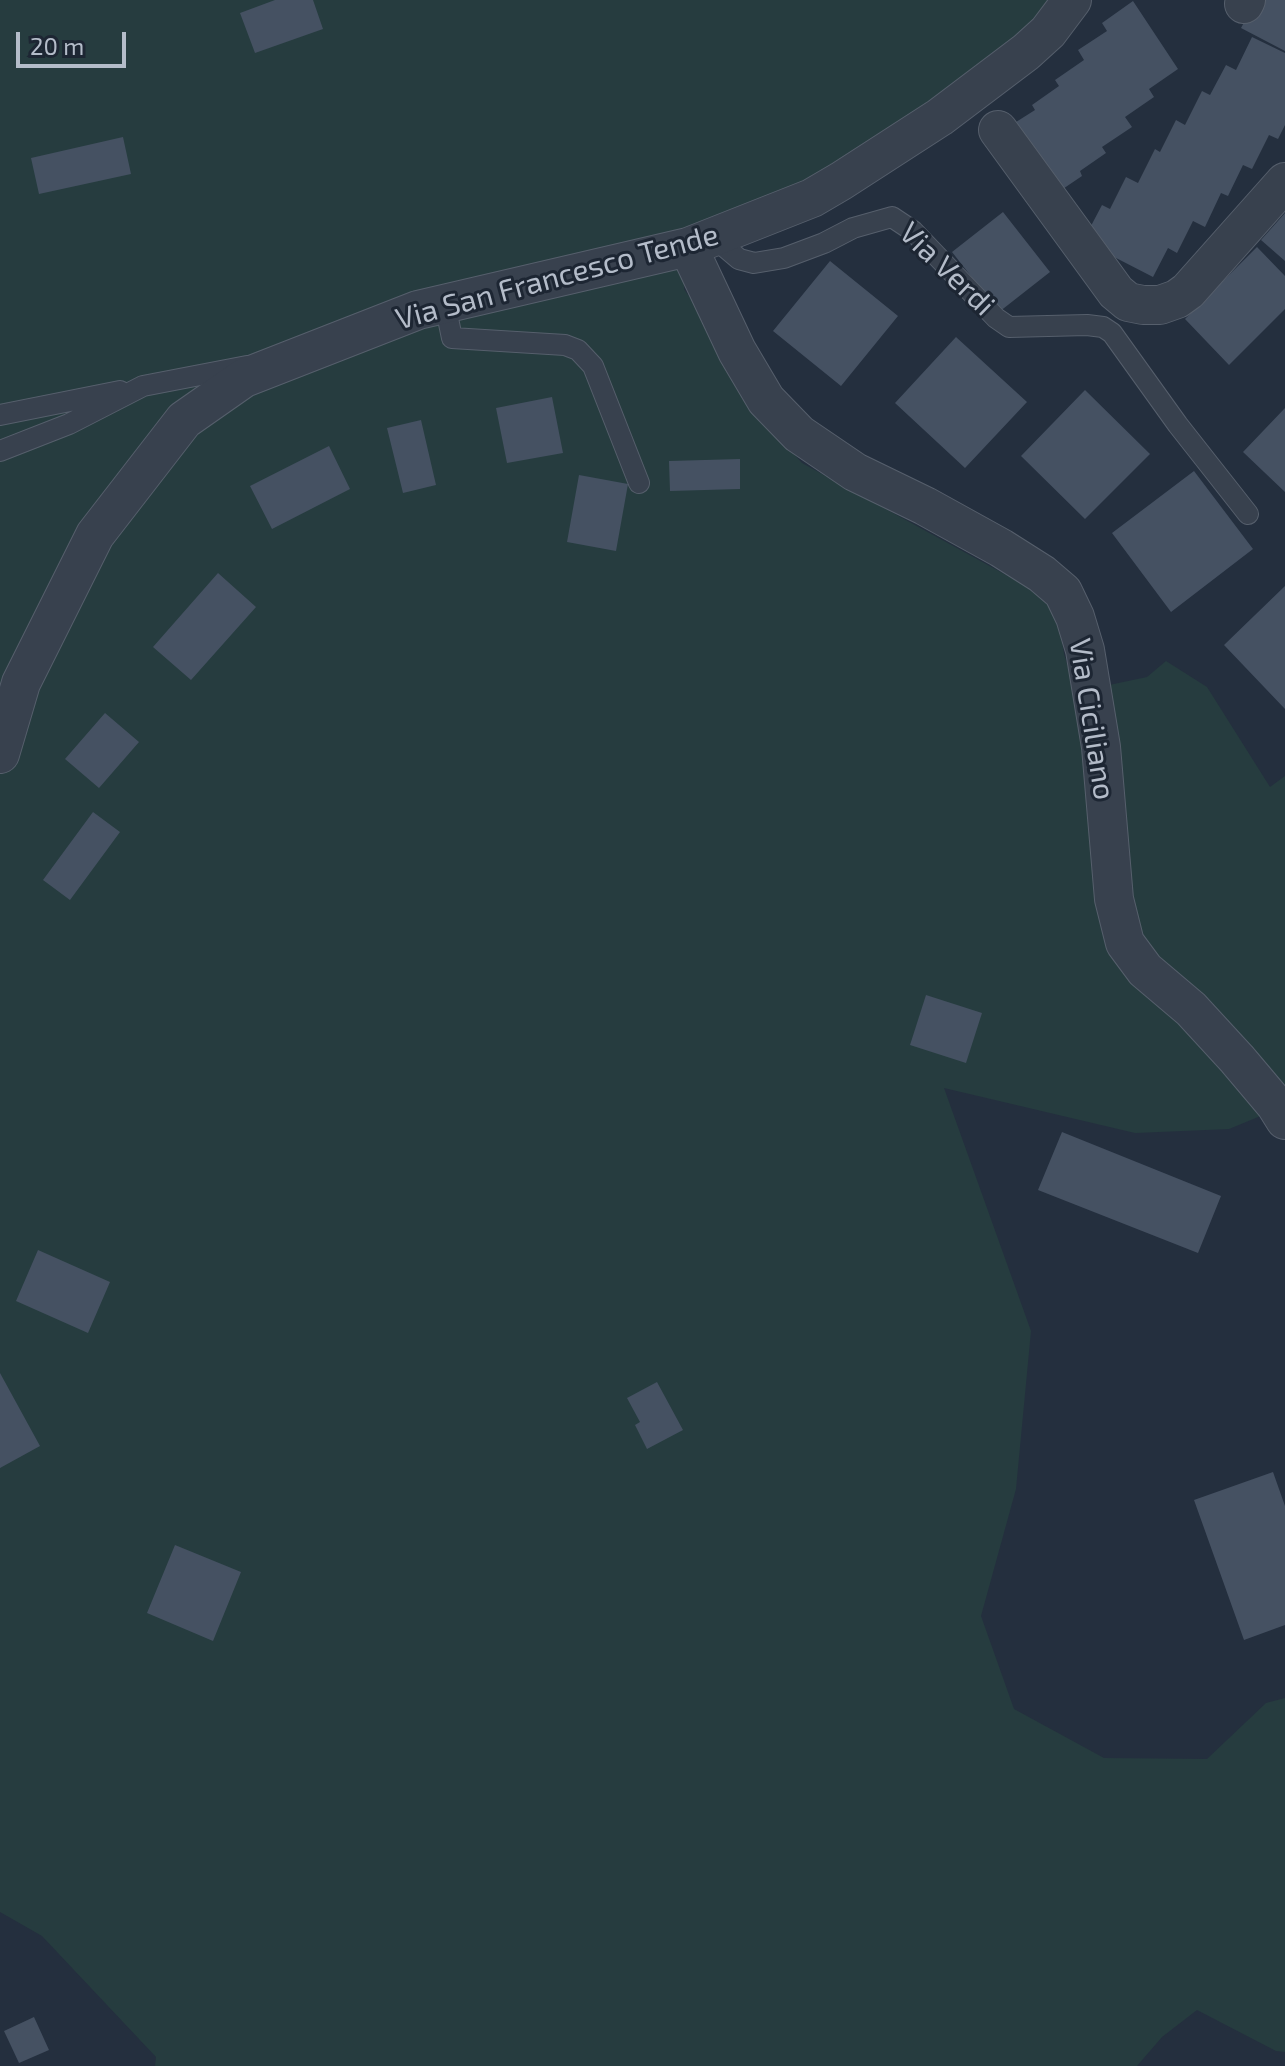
<!DOCTYPE html>
<style>
body{margin:0}
#map{position:relative;width:1285px;height:2066px;overflow:hidden;background:#242f3e;font-family:"Exo 2",sans-serif}
canvas{display:block}
.scale{position:absolute;left:16px;top:32px;width:110px;height:36px;box-sizing:border-box;border:4px solid #b4bcc9;border-top:0;padding-left:10px;font-size:24px;line-height:28px;white-space:nowrap;color:#b4bcc9;-webkit-text-stroke:6px #1d2633;paint-order:stroke}
</style>
<div id="map">
<canvas width="1285" height="2066"></canvas>
<div class="scale">20 m</div>
</div>
<script>
const c = document.querySelector('canvas').getContext('2d');
c.lineJoin = 'round';
function paint(path, color) {
  c.fillStyle = color;
  c.fill(path, 'evenodd');
}
function toPath(rows) {
  const path = new Path2D();
  for (const r of rows) {
    path.moveTo(r[0], r[1]);
    for (let i = 2; i < r.length; i += 2) path.lineTo(r[i], r[i + 1]);
  }
  return path;
}
function stroke(path, color, width, dash) {
  c.strokeStyle = color;
  c.lineWidth = width;
  c.lineCap = dash ? 'butt' : 'round';
  c.setLineDash(dash || []);
  c.stroke(path);
}
function label(font, color, halo, rows, align = 'center') {
  c.font = font + ' "Exo 2",sans-serif';
  c.lineWidth = 6;
  c.setLineDash([]);
  c.textBaseline = 'middle';
  c.strokeStyle = halo;
  c.fillStyle = color;
  for (const [text, x, y, turn = 0] of rows) {
    c.save();
    c.translate(x, y);
    c.rotate((+turn || 0) * Math.PI / 180);
    c.textAlign = isNaN(turn) ? turn : align;
    if (halo) c.strokeText(text, 0, 0);
    c.fillText(text, 0, 0);
    c.restore();
  }
}
paint(toPath([
 [0,0,1072,0,940,117,688,247,684,289,709,326,753,409,802,463,1037,592,1057,612,1064,654,1076,692,1147,677,1166,661,1207,687,1270,787,1285,776,1285,1106,1229,1129,1135,1133,944,1088,1031,1331,1016,1489,981,1616,1014,1709,1104,1758,1207,1759,1266,1703,1285,1698,1285,2052,1276,2051,1197,2010,1162,2037,1137,2066,155,2066,156,2057,42,1936,0,1912]
]), '#263c3f');
paint(toPath([
 [275,0,313,0,323,29,255,53,240,13],
 [1256,0,1285,0,1285,51,1241,28],
 [1133,1,1178,69,1149,89,1154,97,1125,117,1132,127,1102,147,1106,153,1080,171,1082,176,1051,197,1005,129,1035,110,1032,105,1059,86,1055,80,1084,60,1078,50,1107,31,1102,23],
 [1252,37,1285,53,1285,125,1278,139,1269,135,1252,169,1243,165,1228,196,1221,193,1205,227,1193,221,1177,253,1168,248,1153,277,1083,241,1102,205,1110,209,1126,177,1138,183,1155,149,1160,152,1176,120,1185,125,1202,91,1210,95,1226,65,1236,70],
 [123,137,131,174,39,194,31,158],
 [1003,212,1050,272,999,312,952,252],
 [1285,213,1285,261,1261,240],
 [1257,247,1285,276,1285,309,1229,365,1185,319],
 [830,261,898,316,841,386,773,331],
 [956,337,1027,402,965,468,895,403],
 [1085,390,1150,454,1085,519,1021,456],
 [552,397,563,453,507,463,496,408],
 [1285,408,1285,492,1243,452],
 [421,420,436,485,403,493,387,428],
 [329,446,350,489,272,529,250,486],
 [740,459,740,489,670,491,669,461],
 [1194,471,1253,549,1171,612,1112,533],
 [579,475,628,484,616,551,567,542],
 [218,573,256,607,191,680,153,647],
 [1285,586,1285,709,1224,645],
 [105,713,139,742,99,788,65,759],
 [93,812,120,832,70,900,43,880],
 [926,995,982,1013,966,1063,910,1045],
 [1062,1132,1221,1196,1198,1253,1038,1190],
 [38,1250,110,1282,88,1333,16,1301],
 [0,1373,40,1446,0,1468],
 [657,1382,683,1430,647,1449,635,1425,640,1422,627,1398],
 [1273,1472,1285,1506,1285,1625,1244,1640,1194,1500],
 [175,1545,241,1572,213,1641,147,1613],
 [34,2017,49,2050,19,2063,4,2031]
]), '#455162');
const lane = toPath([
 [713,237,739,259,754,263,784,258,824,243,853,228,892,217,913,231,996,318,1009,327,1087,325,1103,327,1112,333,1178,425,1248,514],
 [445,304,452,338,565,345,578,350,593,366,639,483],
 [0,415,120,391],
 [0,451,69,424,143,386,247,366]
]);
const street = toPath([
 [1244,4,1246,0],
 [998,130,1116,292,1128,302,1143,305,1160,305,1177,299,1188,291,1285,182],
 [688,247,737,351,766,400,799,434,855,472,925,506,1001,548,1042,574,1063,592,1075,617,1085,650,1101,747,1114,899,1125,943,1145,970,1191,1009,1237,1059,1275,1104,1285,1120],
 [0,754,21,683,95,535,184,420,244,378,418,310,688,247,812,198,841,181,940,117,1026,52,1048,32,1072,0]
]);
stroke(lane, '#565f6c', 22);
stroke(street, '#565f6c', 40);
stroke(lane, '#38414e', 20);
stroke(street, '#38414e', 38);
label('30px', '#b4bcc9', '#1d2633', [
 ["Via Verdi",947,269,44],
 ["Via San Francesco Tende",557,277,-15],
 ["Via Ciciliano",1092,719,81]
]);
</script>
